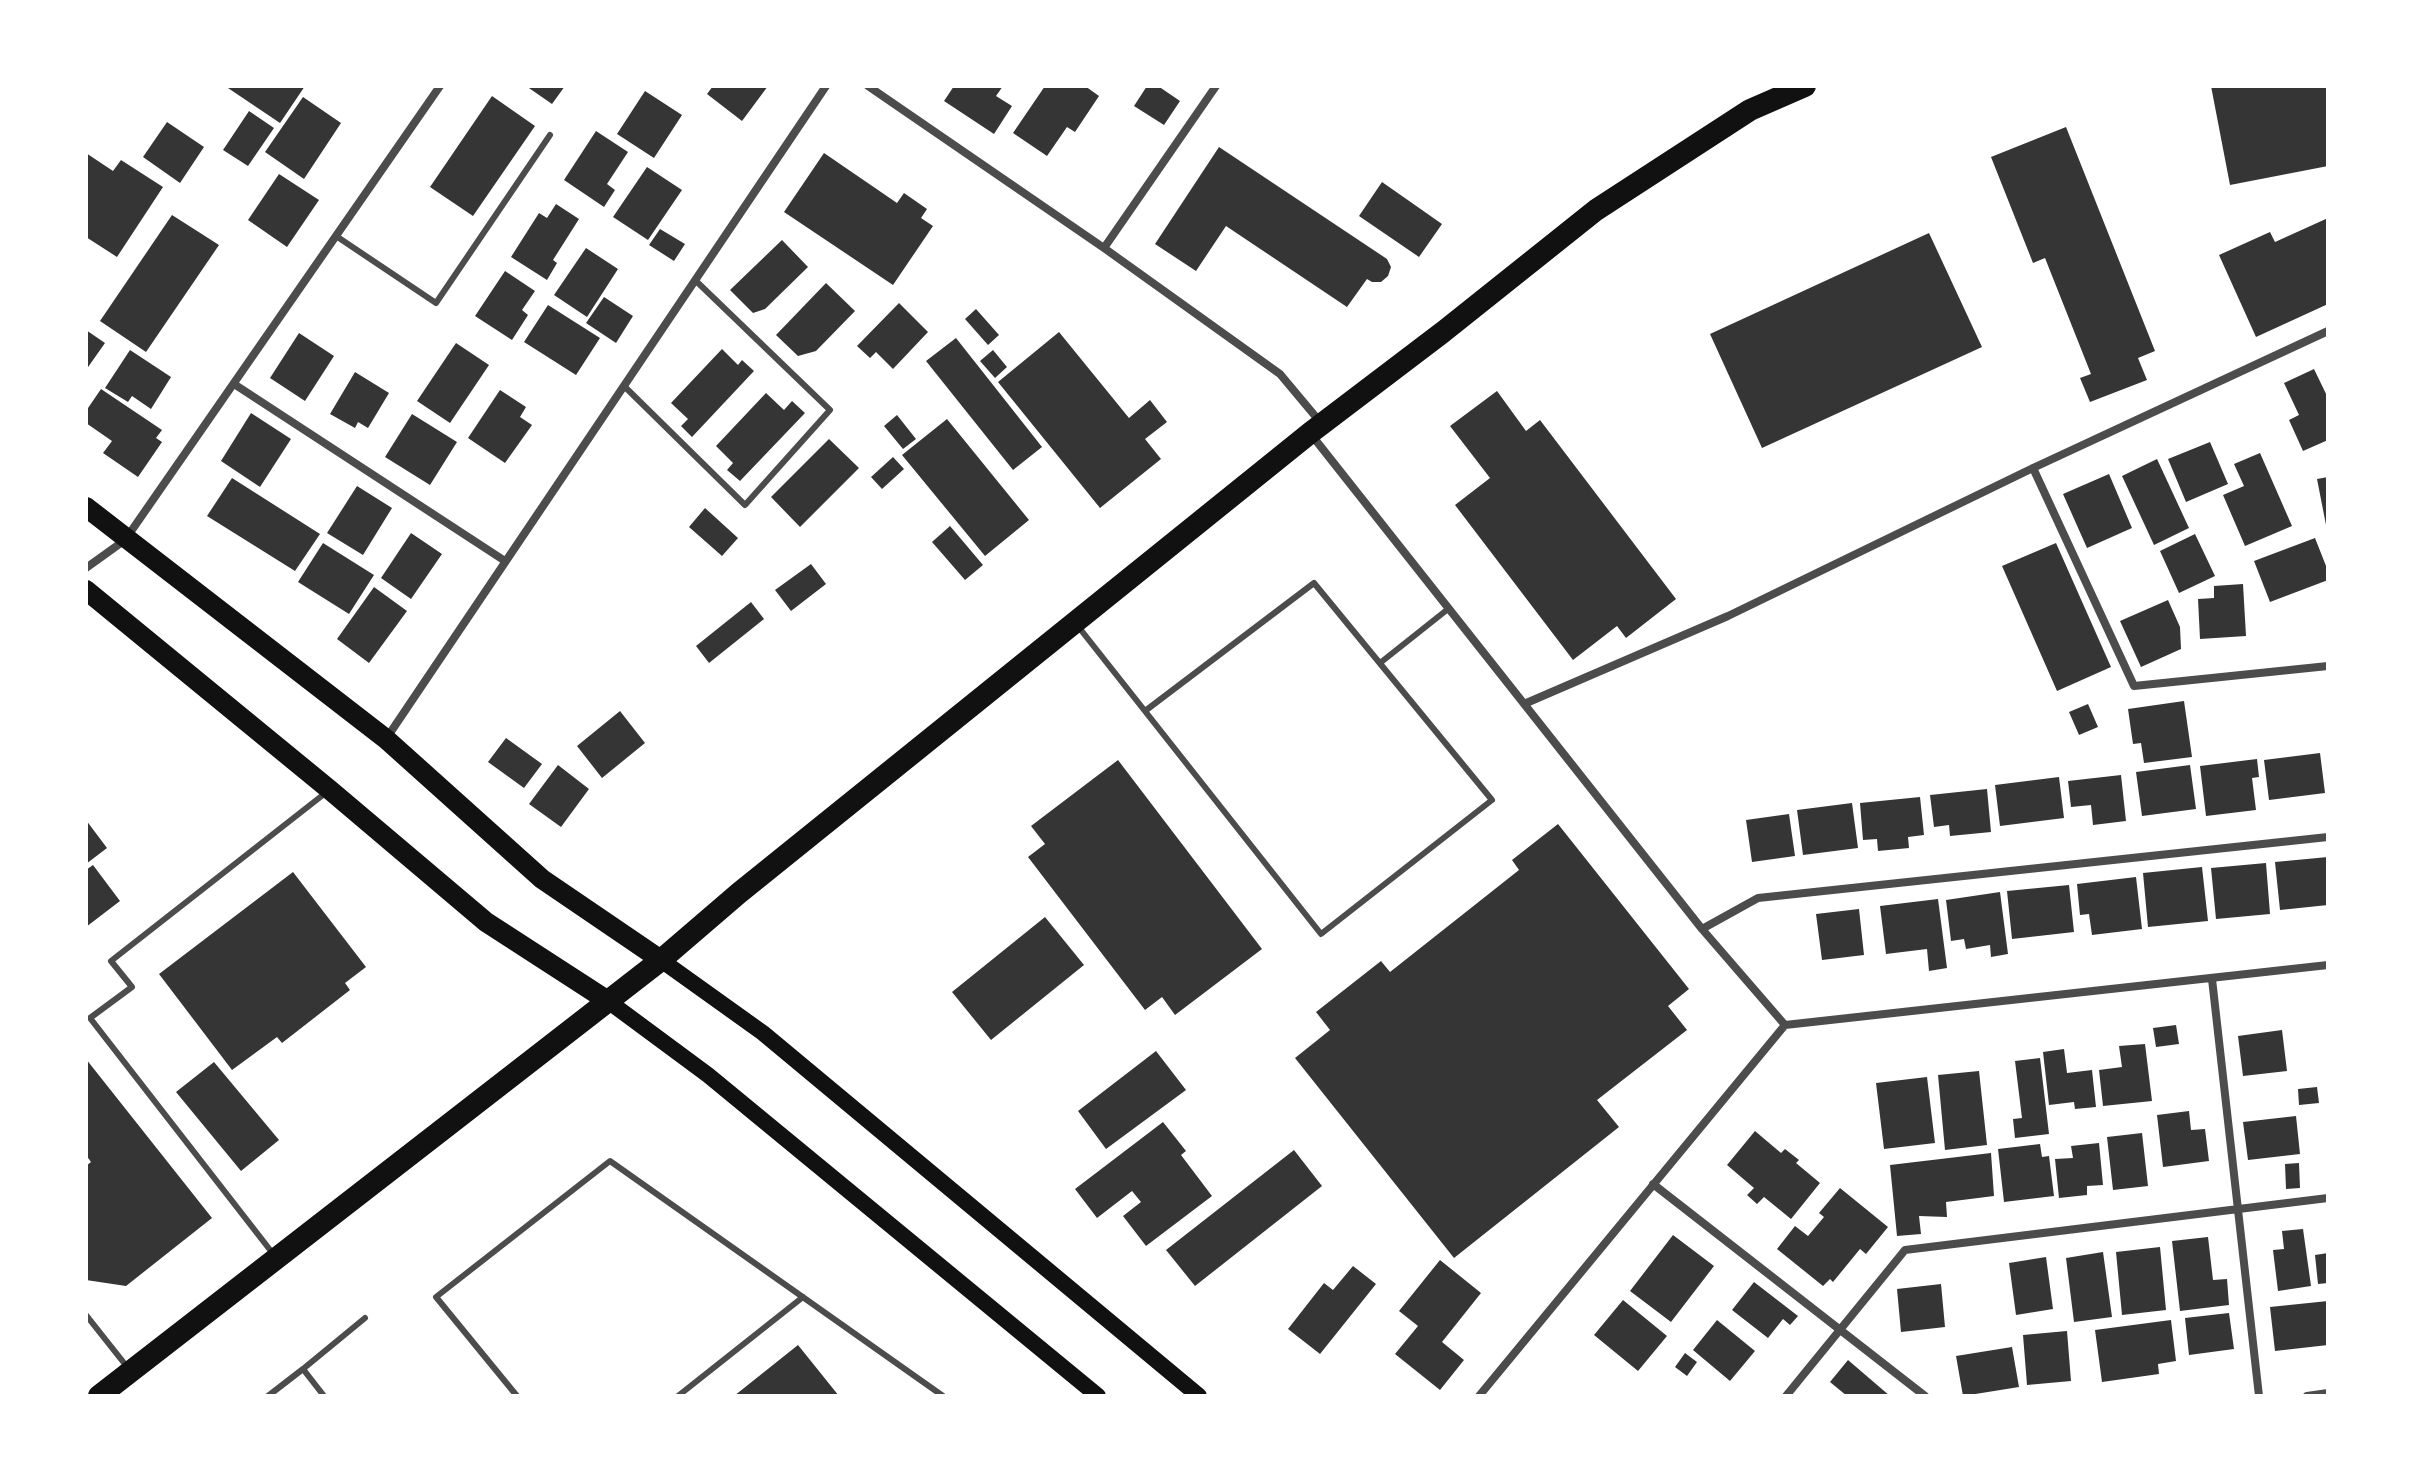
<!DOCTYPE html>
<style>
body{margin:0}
#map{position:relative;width:2414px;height:1482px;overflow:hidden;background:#fff;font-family:"Public Sans",sans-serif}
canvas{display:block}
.frame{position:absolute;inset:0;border:88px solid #fff;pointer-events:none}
</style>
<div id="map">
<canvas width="2414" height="1482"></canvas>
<div class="frame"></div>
</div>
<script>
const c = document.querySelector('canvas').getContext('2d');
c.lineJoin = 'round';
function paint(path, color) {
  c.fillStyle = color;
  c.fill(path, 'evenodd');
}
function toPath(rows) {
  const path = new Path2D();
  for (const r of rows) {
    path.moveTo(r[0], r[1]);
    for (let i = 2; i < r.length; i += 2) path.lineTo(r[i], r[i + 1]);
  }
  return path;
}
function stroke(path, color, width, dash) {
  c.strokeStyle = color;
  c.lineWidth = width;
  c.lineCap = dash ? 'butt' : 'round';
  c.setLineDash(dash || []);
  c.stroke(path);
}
paint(toPath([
 [225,86,305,86,280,123],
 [526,86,565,86,552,104],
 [713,86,768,86,742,121,707,94],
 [954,86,1003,86,996,96,1012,106,994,134,944,101],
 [1045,86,1085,86,1099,96,1075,132,1067,127,1047,156,1013,133],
 [1147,86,1158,86,1180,101,1164,125,1134,106],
 [2211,86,2328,86,2328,166,2230,185],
 [645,91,682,115,654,158,617,134],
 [492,96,535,126,473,216,430,187],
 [303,97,341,123,304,179,265,152],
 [249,111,274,128,248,166,223,150],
 [167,122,204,147,180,183,143,157],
 [2066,127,2155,351,2138,358,2147,380,2090,402,2080,378,2091,374,2045,258,2033,263,1991,157],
 [596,131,628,152,607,184,615,190,604,207,564,180],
 [1219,147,1387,259,1391,267,1388,276,1381,282,1372,282,1367,279,1347,307,1226,226,1196,271,1155,244],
 [86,153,113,171,121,160,163,187,117,257,86,237],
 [824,153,897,203,904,193,927,209,921,218,933,226,893,285,784,212],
 [647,167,682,190,648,240,613,217],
 [279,174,319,200,287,247,248,220],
 [1382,182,1442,224,1419,257,1359,216],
 [556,204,579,219,553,260,557,263,547,280,511,257,539,213,547,218],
 [172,215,219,245,146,352,100,321],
 [2328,218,2328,304,2256,337,2219,255,2270,232,2275,242],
 [660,229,685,244,674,261,649,245],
 [1929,233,1982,347,1762,448,1710,334],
 [782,240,808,267,765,309,753,313,730,290],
 [586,248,618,269,587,317,554,295],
 [505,271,535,291,522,310,528,315,512,340,475,316],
 [826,283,855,311,816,351,798,356,776,335],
 [604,297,633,316,616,343,586,323],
 [899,303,928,332,893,369,876,352,870,358,857,346],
 [548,305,600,338,576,375,524,342],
 [976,309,999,335,988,345,965,319],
 [86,330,105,343,86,370],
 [1059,332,1129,418,1150,400,1167,422,1145,439,1161,459,1100,508,998,382],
 [299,333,334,356,305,401,270,378],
 [956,338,1042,447,1013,470,926,361],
 [456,343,489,365,450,423,417,401],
 [722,349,738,365,742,360,754,371,692,437,681,426,688,419,671,403],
 [130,350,171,377,151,409,132,396,128,402,105,388],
 [993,350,1007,367,995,378,980,361],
 [2314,369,2328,398,2328,440,2303,451,2289,420,2299,415,2284,383],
 [355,372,389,393,368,428,358,422,355,428,330,414],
 [101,389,162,430,156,438,162,442,138,477,103,453,112,441,86,423,86,411],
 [500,390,526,407,520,417,532,425,505,463,468,438],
 [1497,391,1526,431,1540,420,1676,599,1626,638,1617,626,1573,660,1455,505,1490,478,1450,426],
 [766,393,784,410,792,401,805,413,740,481,727,470,733,463,716,446],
 [251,413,291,439,260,487,221,461],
 [412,414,457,442,430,485,385,457],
 [897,415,916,439,903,449,884,426],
 [947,419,1029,520,985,556,902,455],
 [829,439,859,468,800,527,771,497],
 [2210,442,2228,484,2186,502,2168,459],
 [2260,453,2292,526,2245,546,2223,495,2244,486,2234,464],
 [893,457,904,469,882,489,871,477],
 [2157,459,2189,528,2154,545,2122,476],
 [2109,474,2132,528,2087,548,2063,494],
 [2328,477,2328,530,2327,530,2317,479],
 [232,478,320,534,295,571,207,516],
 [357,486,392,508,363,555,327,533],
 [705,508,738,538,722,556,689,527],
 [950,526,983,565,965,580,932,542],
 [411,533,442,554,411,599,381,578],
 [2195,534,2215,576,2179,593,2160,551],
 [2315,538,2328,571,2328,580,2270,602,2254,561],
 [323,543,374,575,349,614,298,582],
 [2056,543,2111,667,2057,691,2002,566],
 [811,564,826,584,791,611,775,590],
 [2243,584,2246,636,2200,639,2198,599,2214,598,2214,586],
 [374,587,407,611,369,663,337,639],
 [2168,600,2180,627,2181,649,2141,667,2120,621],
 [751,602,764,619,709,663,696,646],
 [2184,701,2192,757,2144,763,2141,743,2133,744,2128,709],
 [2088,704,2098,727,2079,735,2069,712],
 [620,711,645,743,602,778,577,746],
 [506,738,542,764,524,788,488,762],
 [2320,753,2325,793,2269,800,2264,760],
 [2257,759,2259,777,2252,778,2256,810,2206,816,2200,766],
 [1118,760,1262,949,1175,1015,1162,997,1145,1010,1028,857,1045,844,1031,826],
 [558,765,589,789,561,827,529,804],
 [2190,765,2196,809,2142,816,2136,772],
 [2121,775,2126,821,2093,825,2091,805,2071,807,2068,781],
 [2059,777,2064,818,2000,826,1995,785],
 [1987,789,1991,832,1950,836,1949,825,1934,827,1930,795],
 [1920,797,1924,835,1908,837,1909,848,1878,851,1877,839,1863,840,1860,803],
 [1852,803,1858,848,1803,855,1797,810],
 [1789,814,1795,856,1752,862,1746,820],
 [86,820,107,848,86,864],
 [1558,824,1689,989,1668,1006,1687,1030,1597,1100,1619,1127,1454,1258,1295,1058,1330,1030,1316,1012,1381,961,1390,972,1519,870,1512,860],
 [2328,857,2328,905,2280,910,2275,862],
 [2266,863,2270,914,2216,919,2211,868],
 [93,865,120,901,86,927,86,870],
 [2202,867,2208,921,2148,927,2143,873],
 [293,872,366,967,345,983,350,990,282,1043,277,1037,232,1070,159,974],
 [2136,877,2142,929,2092,935,2089,914,2080,915,2077,884],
 [2069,885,2074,932,2012,939,2007,891],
 [2000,892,2008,954,1991,957,1990,945,1966,949,1964,939,1951,941,1946,900],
 [1938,899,1947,968,1929,971,1927,949,1886,954,1880,906],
 [1859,909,1864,955,1822,960,1816,914],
 [1045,917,1084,965,991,1040,952,992],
 [2176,1025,2179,1044,2156,1047,2153,1028],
 [2282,1030,2287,1071,2243,1076,2238,1036],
 [2145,1044,2152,1101,2103,1106,2099,1070,2122,1067,2119,1046],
 [2064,1049,2067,1073,2092,1070,2096,1107,2075,1109,2074,1102,2049,1105,2043,1052],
 [1156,1051,1186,1090,1106,1149,1078,1111],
 [2040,1058,2049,1134,2015,1138,2013,1119,2022,1118,2015,1061],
 [86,1059,212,1218,126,1286,86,1280,86,1166,91,1162,86,1155],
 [214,1062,279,1140,241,1171,176,1092],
 [1979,1071,1987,1145,1945,1150,1938,1075],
 [1927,1077,1935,1143,1884,1149,1876,1083],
 [2317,1087,2319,1103,2299,1105,2298,1089],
 [2189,1111,2191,1130,2205,1129,2209,1161,2163,1167,2157,1115],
 [2296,1116,2300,1154,2248,1160,2243,1122],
 [1163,1122,1186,1151,1181,1155,1212,1196,1146,1246,1123,1216,1141,1202,1132,1191,1097,1218,1075,1189],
 [1755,1131,1781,1153,1785,1149,1799,1160,1796,1163,1820,1183,1791,1219,1764,1197,1757,1204,1747,1195,1754,1188,1727,1165],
 [2142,1133,2148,1186,2113,1190,2107,1137],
 [2099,1143,2103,1185,2087,1186,2087,1195,2059,1198,2055,1159,2073,1158,2071,1146],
 [2040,1144,2042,1157,2049,1156,2054,1196,2004,1202,1998,1149],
 [1294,1150,1322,1186,1195,1286,1166,1250],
 [1991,1153,1994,1196,1946,1202,1947,1217,1919,1216,1921,1234,1897,1236,1890,1165],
 [2299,1163,2300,1188,2286,1189,2285,1164],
 [1840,1188,1888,1227,1866,1254,1860,1249,1833,1282,1830,1279,1823,1286,1777,1249,1795,1226,1808,1236,1824,1217,1819,1213],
 [2303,1229,2311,1286,2278,1291,2273,1250,2284,1249,2282,1231],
 [1673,1235,1714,1266,1671,1322,1630,1291],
 [2208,1237,2213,1280,2227,1279,2229,1305,2180,1311,2172,1241],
 [2160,1247,2166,1310,2122,1315,2116,1252],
 [2103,1252,2112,1317,2074,1322,2066,1258],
 [2328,1253,2328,1283,2318,1284,2315,1255],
 [2046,1257,2053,1309,2016,1315,2009,1263],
 [1440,1260,1481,1293,1442,1342,1464,1360,1440,1390,1395,1354,1418,1326,1399,1311],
 [1353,1266,1376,1284,1320,1354,1288,1329,1324,1283,1333,1290],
 [1754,1282,1798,1316,1790,1325,1783,1319,1768,1338,1732,1310],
 [1941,1284,1945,1327,1901,1332,1897,1289],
 [1623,1300,1667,1336,1638,1371,1594,1335],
 [2328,1301,2328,1345,2275,1351,2270,1307],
 [2229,1313,2234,1349,2189,1355,2185,1318],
 [1717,1320,1755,1351,1730,1381,1693,1350],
 [2171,1320,2176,1361,2158,1364,2159,1374,2102,1382,2095,1330],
 [2067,1331,2071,1381,2027,1385,2023,1335],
 [798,1345,839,1396,734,1396],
 [2012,1347,2019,1387,1963,1396,1956,1356],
 [1685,1353,1697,1362,1687,1376,1675,1367],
 [1848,1360,1890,1396,1847,1396,1830,1382]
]), '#353535');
stroke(toPath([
 [336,236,436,303,550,135],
 [624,386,745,505,830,410,695,280],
 [1077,625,1321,934,1492,800,1314,583,1145,711],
 [1380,663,1448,609],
 [274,1255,90,1018,132,987,111,961,328,791],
 [86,1315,128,1368],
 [268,1396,303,1369],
 [324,1396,303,1369,365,1318],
 [517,1396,436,1297,610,1161,943,1396],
 [678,1396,803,1297]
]), '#4c4c4c', 6);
stroke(toPath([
 [868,86,1104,248,1280,374,1321,423],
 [1104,248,1216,86],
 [234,384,505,561],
 [1310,433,1702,929,1785,1025],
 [2033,468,2134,686,2328,666],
 [86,568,125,540,440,86],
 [1524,704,1728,616,2033,468,2328,331],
 [386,739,826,86],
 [1702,929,1758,898,2328,837],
 [2212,979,2259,1396],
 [1653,1184,1925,1396],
 [1479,1396,1785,1025,2328,965],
 [1786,1396,1905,1250,2328,1198],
 [2307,1396,2328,1393]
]), '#4c4c4c', 8);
stroke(toPath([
 [661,960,763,1033,1199,1396],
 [608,1001,708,1075,1098,1396]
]), '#111', 16);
stroke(toPath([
 [86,507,386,739,542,879,661,960],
 [86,590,330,790,486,922,608,1001]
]), '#111', 20);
stroke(toPath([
 [99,1396,661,960,739,893,1310,433,1443,332,1596,210,1750,110,1805,86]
]), '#111', 22);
</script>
